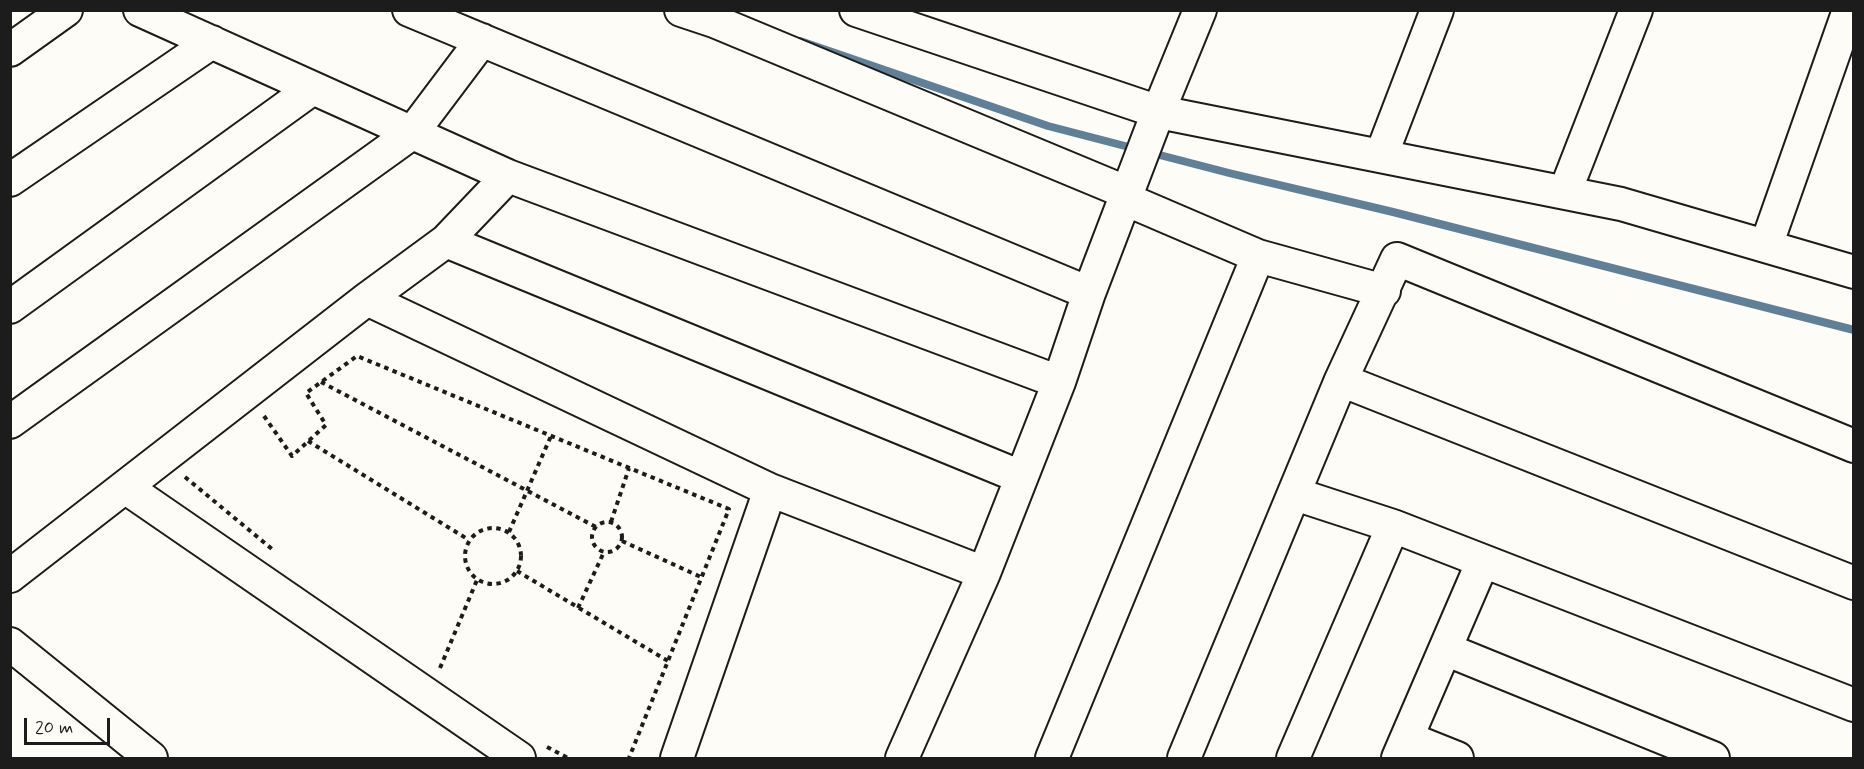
<!DOCTYPE html>
<style>
body{margin:0}
#map{position:relative;width:1864px;height:769px;overflow:hidden;background:#fdfcf7;font-family:Mynerve,sans-serif}
canvas{display:block}
.frame{position:absolute;inset:0;border:12px solid #1c1c1c;pointer-events:none}
.scale{position:absolute;left:24px;top:718px;width:86px;height:27px;box-sizing:border-box;border:3px solid #1c1c1c;border-top:0;padding-left:8px;font-size:18px;line-height:21px;white-space:nowrap;color:#1c1c1c;-webkit-text-stroke:4px #fdfcf7;paint-order:stroke}
</style>
<div id="map">
<canvas width="1864" height="769"></canvas>
<div class="frame"></div>
<div class="scale">20 m</div>
</div>
<script>
const c = document.querySelector('canvas').getContext('2d');
c.lineJoin = 'round';
function toPath(rows) {
  const path = new Path2D();
  for (const r of rows) {
    if (r.length === 3) {
      path.moveTo(r[0] + r[2], r[1]);
      path.arc(r[0], r[1], r[2], 0, 2 * Math.PI);
      continue;
    }
    path.moveTo(r[0], r[1]);
    for (let i = 2; i < r.length; i += 2) path.lineTo(r[i], r[i + 1]);
  }
  return path;
}
function stroke(path, color, width, dash) {
  c.strokeStyle = color;
  c.lineWidth = width;
  c.lineCap = dash ? 'butt' : 'round';
  c.setLineDash(dash || []);
  c.stroke(path);
}
stroke(toPath([
 [800,41,1048,126,1229,173,1393,212,1854,330]
]), '#608098', 8);
const minor = toPath([
 [140,10,508,176,1059,382],
 [409,10,1089,293],
 [681,10,714,21,1128,193],
 [856,10,1159,112,1621,204,1854,272],
 [10,50,66,10],
 [1381,156,1437,10],
 [10,180,212,42],
 [1565,192,1636,10],
 [1125,199,1258,256,1384,291],
 [446,241,1021,477],
 [1766,246,1849,10],
 [367,299,770,490,984,573],
 [10,307,313,88],
 [1341,380,1854,583],
 [10,422,412,133,482,40],
 [125,487,519,758],
 [1295,494,1393,526,1854,705],
 [10,576,367,299,446,241,508,176],
 [10,644,151,758],
 [1445,649,1713,758],
 [1407,738,1457,758],
 [677,758,770,490],
 [902,758,984,573,1059,382,1089,293,1155,120,1200,10],
 [1052,758,1258,256],
 [1184,758,1341,380,1397,259,1854,446],
 [1293,758,1393,526],
 [1398,758,1483,561]
]);
stroke(minor, '#1c1c1c', 36);
stroke(toPath([
 [321,382,596,527],
 [264,416,292,456,326,425,306,393,357,356,729,509,629,758],
 [308,441,469,540],
 [185,477,272,549],
 [607,537,15],
 [611,522,629,468],
 [493,556,28],
 [509,532,551,436],
 [622,541,701,577],
 [517,571,668,661],
 [578,608,604,552],
 [440,668,477,580],
 [547,747,568,758]
]), '#1c1c1c', 4, [4.5, 4.5]);
stroke(minor, '#fdfcf7', 32);
</script>
